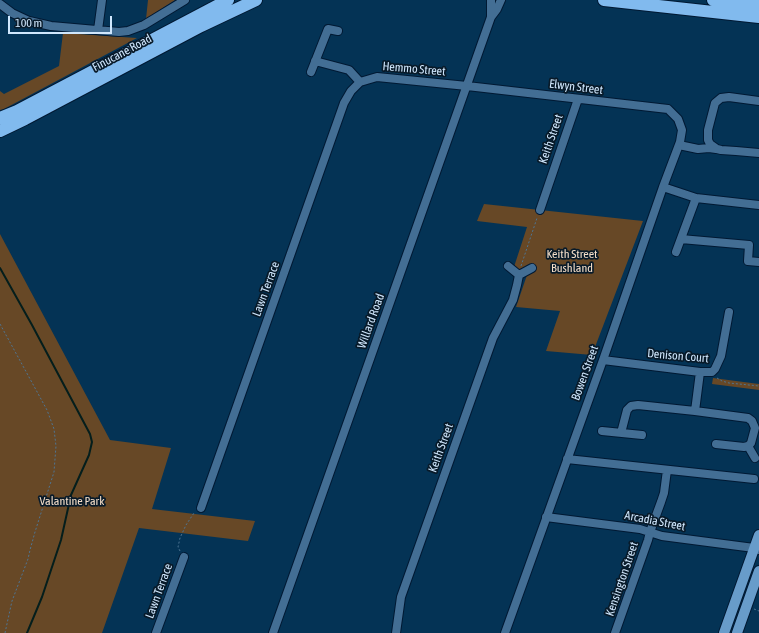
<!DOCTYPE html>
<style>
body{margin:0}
#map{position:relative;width:759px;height:633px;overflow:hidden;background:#043355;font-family:"Asap Condensed",sans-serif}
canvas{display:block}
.scale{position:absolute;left:8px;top:16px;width:104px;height:18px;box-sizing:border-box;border:2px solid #d0e7fd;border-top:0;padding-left:5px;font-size:12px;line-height:14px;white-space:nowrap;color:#d0e7fd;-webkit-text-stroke:3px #081a29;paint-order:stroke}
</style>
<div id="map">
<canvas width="759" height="633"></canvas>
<div class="scale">100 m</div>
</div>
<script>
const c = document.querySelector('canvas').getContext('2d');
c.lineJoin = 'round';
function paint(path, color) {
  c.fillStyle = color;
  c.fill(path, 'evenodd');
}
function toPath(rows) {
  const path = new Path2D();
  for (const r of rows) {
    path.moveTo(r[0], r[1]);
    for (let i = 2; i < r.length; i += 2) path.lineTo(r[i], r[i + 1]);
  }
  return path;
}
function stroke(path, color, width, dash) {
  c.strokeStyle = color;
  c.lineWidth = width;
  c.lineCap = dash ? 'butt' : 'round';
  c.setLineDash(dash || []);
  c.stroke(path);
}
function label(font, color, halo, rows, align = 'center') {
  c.font = font + ' "Asap Condensed",sans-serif';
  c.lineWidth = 3.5;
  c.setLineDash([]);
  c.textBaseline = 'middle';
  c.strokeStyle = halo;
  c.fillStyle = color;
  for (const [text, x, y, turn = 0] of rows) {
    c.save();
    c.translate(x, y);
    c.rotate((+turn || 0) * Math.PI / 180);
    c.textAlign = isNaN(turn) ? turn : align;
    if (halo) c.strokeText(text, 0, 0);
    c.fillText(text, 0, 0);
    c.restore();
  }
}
paint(toPath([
 [148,0,175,0,146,19],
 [63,33,137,38,4,109,0,110,0,91,4,94,59,66],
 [484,204,643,221,592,355,546,351,560,311,516,307,527,275,512,273,527,227,477,221],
 [0,234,110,440,171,448,152,509,255,521,248,541,139,528,102,633,0,633],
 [713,378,759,384,759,390,712,384]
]), '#674826');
stroke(toPath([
 [0,268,32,325,90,434,92,442,89,455,71,495,61,540,42,597,27,633]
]), '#041e1c', 2);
const street = toPath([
 [491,0,491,17],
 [0,4,12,13,29,21,51,26,119,32,128,31,144,25,185,0],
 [98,30,102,0],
 [315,61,349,70,360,82],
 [311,72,328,29,338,31],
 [759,101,729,97,721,98,715,103,708,130,708,140,710,144,717,149,721,150,736,151,759,153],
 [679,145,698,149,709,148,716,149],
 [663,187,696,198,759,205],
 [540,210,578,99],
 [681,239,749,245,748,261,759,262],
 [676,252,696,198],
 [508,266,519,275,532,268],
 [603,360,700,372,712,372,715,369,721,356,729,312],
 [695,411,748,418,752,421,755,428,751,443,748,446,744,447,716,444],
 [602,431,642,435],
 [621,433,627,410,631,406,638,405,695,411,700,372],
 [748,446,755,458],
 [567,459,754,479],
 [201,508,344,103,351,91,360,82,377,77,467,86,668,109,678,119,682,130,680,142,663,187,603,360,505,633],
 [546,517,640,529,662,536,754,548,759,550],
 [156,633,184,557],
 [273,633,491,17,497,9,501,0],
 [396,633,401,597,493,338,513,300,517,285,519,275],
 [615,633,648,540,650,532,661,502,664,493,667,470]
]);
const primary = toPath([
 [724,633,759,535],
 [737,633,759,571]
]);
const highway = toPath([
 [604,0,759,17],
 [713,0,759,5],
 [0,118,17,111,228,0],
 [0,131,25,119,201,26,256,0]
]);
stroke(street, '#001933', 10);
stroke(primary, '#001933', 12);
stroke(highway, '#001933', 14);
stroke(toPath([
 [521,266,537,218],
 [0,324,47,410,54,429,56,446,54,472,35,532,30,550,28,559,12,601,5,633],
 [717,378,722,381,729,383,759,386],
 [180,551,178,547,180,538,186,525,194,513],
 [754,609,759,611]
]), '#4f7593', 1, [2, 2]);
stroke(street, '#436e94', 8);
stroke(primary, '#689cca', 10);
stroke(highway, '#81baee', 12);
label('12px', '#d0e7fd', '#081a29', [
 ["Finucane Road",122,53,-28],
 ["Hemmo Street",414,69,5],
 ["Elwyn Street",576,87,7],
 ["Keith Street",551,139,-71],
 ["Lawn Terrace",266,289,-70],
 ["Willard Road",371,321,-70],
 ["Denison Court",678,356,5],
 ["Bowen Street",585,373,-70],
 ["Keith Street",441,448,-70],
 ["Arcadia Street",655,521,11],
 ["Kensington Street",622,579,-71],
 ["Lawn Terrace",159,591,-70]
]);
label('12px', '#f6dfc9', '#081a29', [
 ["Keith Street",572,254],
 ["Bushland",572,268],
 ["Valantine Park",72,501]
]);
</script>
